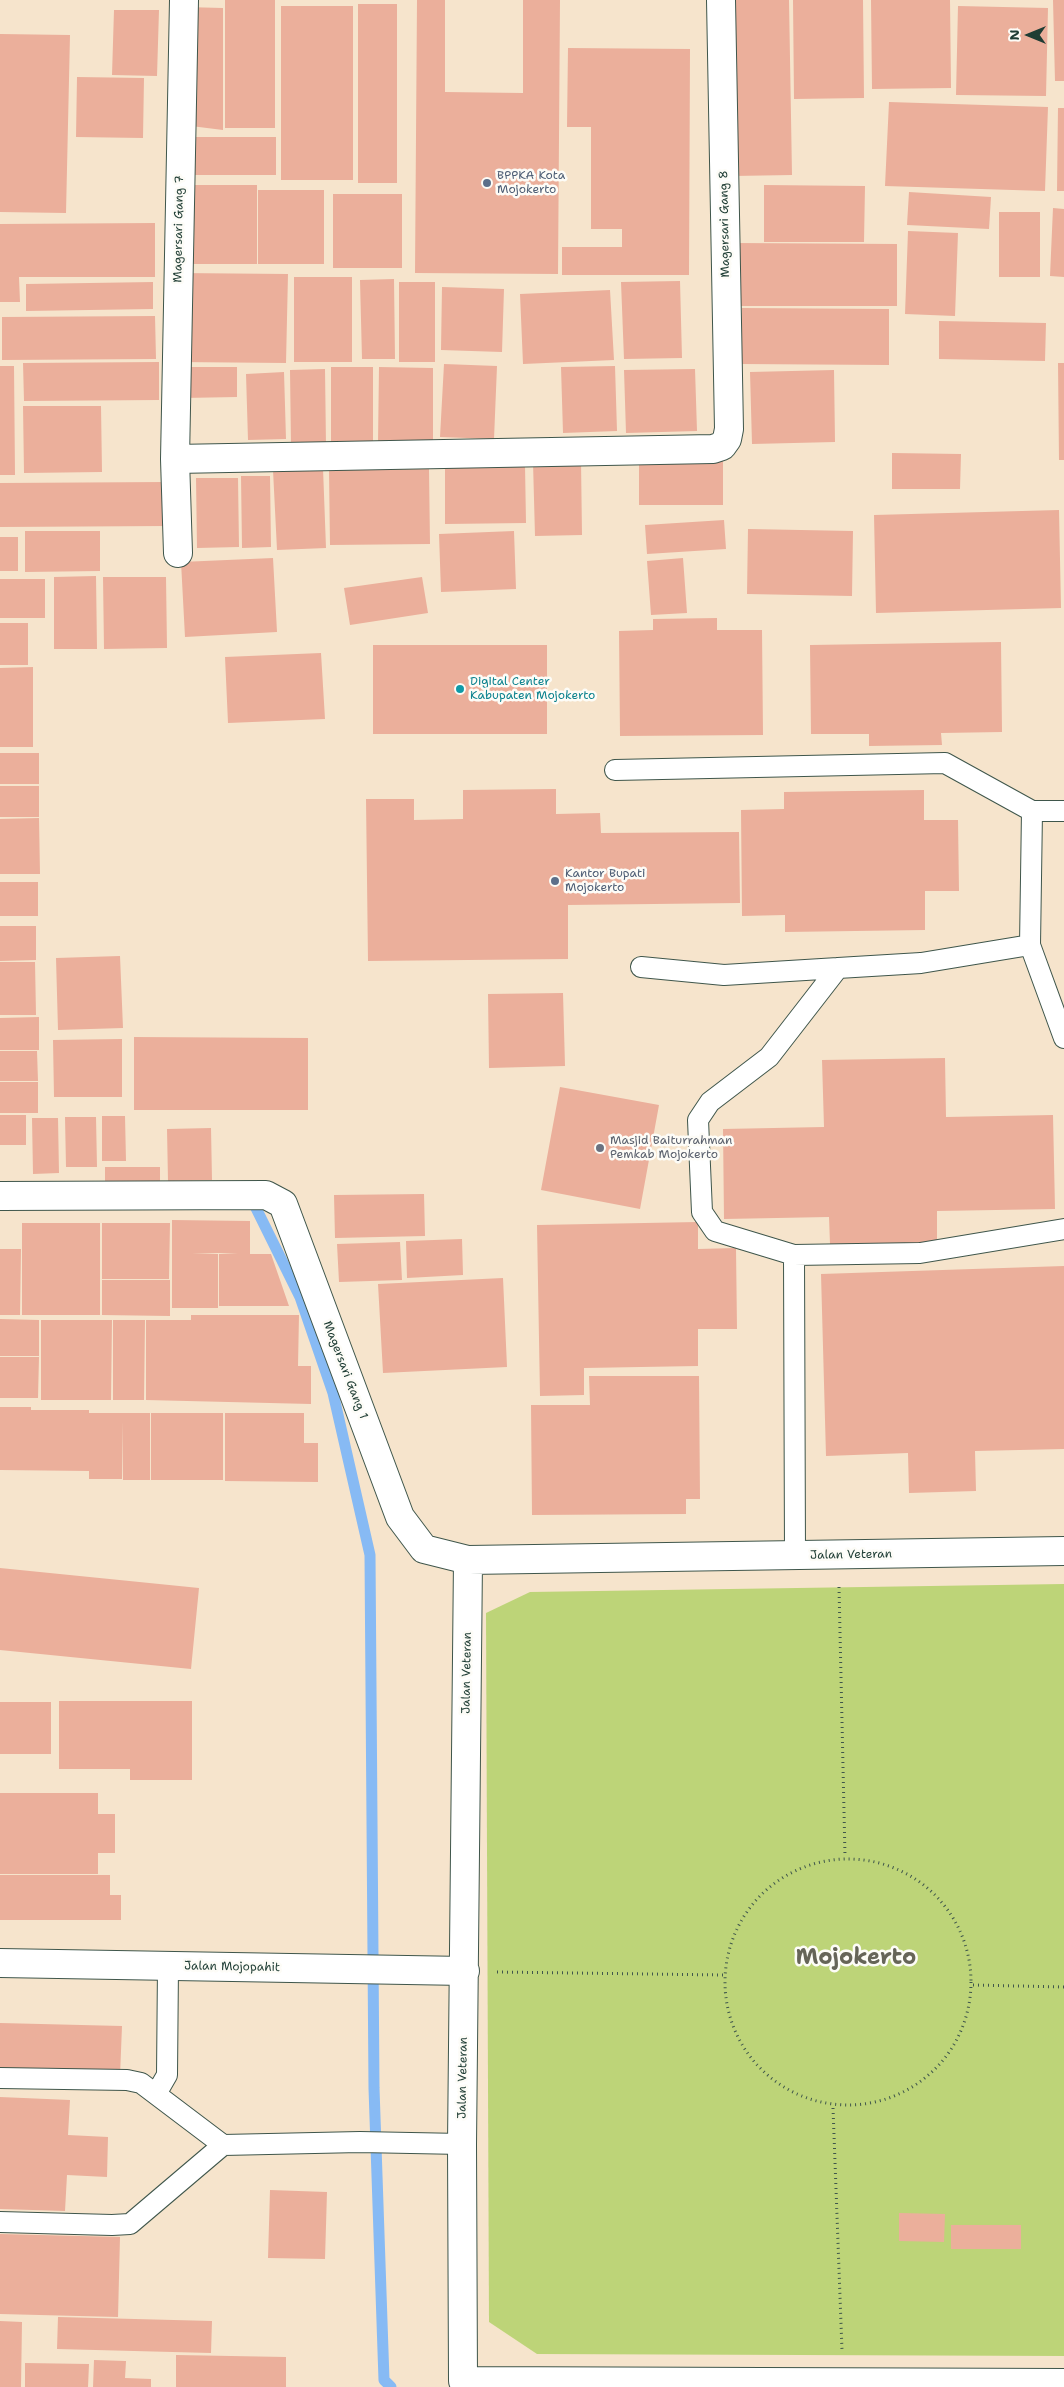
<!DOCTYPE html>
<style>
body{margin:0}
#map{position:relative;width:1064px;height:2387px;overflow:hidden;background:#f6e4cc;font-family:"Shantell Sans",sans-serif}
canvas{display:block}
.north{position:absolute;left:1004px;top:10px;width:50px;height:50px;-webkit-text-stroke:4px #fdfcf7;paint-order:stroke;rotate:270deg;font-size:14px;font-weight:700;line-height:20px;text-align:center;color:#1f3d34}
.north::after{content:'';display:block;margin:auto;width:18px;height:22px;background:#1f3d34;clip-path:polygon(50% 0,100% 100%,50% 72%,0 100%)}
</style>
<div id="map">
<canvas width="1064" height="2387"></canvas>
<div class="north">N</div>
</div>
<script>
const c = document.querySelector('canvas').getContext('2d');
c.lineJoin = 'round';
function paint(path, color) {
  c.fillStyle = color;
  c.fill(path, 'evenodd');
}
function toPath(rows) {
  const path = new Path2D();
  for (const r of rows) {
    if (r.length === 3) {
      path.moveTo(r[0] + r[2], r[1]);
      path.arc(r[0], r[1], r[2], 0, 2 * Math.PI);
      continue;
    }
    path.moveTo(r[0], r[1]);
    for (let i = 2; i < r.length; i += 2) path.lineTo(r[i], r[i + 1]);
  }
  return path;
}
function stroke(path, color, width, dash) {
  c.strokeStyle = color;
  c.lineWidth = width;
  c.lineCap = dash ? 'butt' : 'round';
  c.setLineDash(dash || []);
  c.stroke(path);
}
function label(font, color, halo, rows, align = 'center') {
  c.font = font + ' "Shantell Sans",sans-serif';
  c.lineWidth = 5;
  c.setLineDash([]);
  c.textBaseline = 'middle';
  c.strokeStyle = halo;
  c.fillStyle = color;
  for (const [text, x, y, turn = 0] of rows) {
    c.save();
    c.translate(x, y);
    c.rotate((+turn || 0) * Math.PI / 180);
    c.textAlign = isNaN(turn) ? turn : align;
    if (halo) c.strokeText(text, 0, 0);
    c.fillText(text, 0, 0);
    c.restore();
  }
}
paint(toPath([
 [1064,1584,1064,2356,537,2354,489,2322,486,1613,530,1592]
]), '#bdd478');
stroke(toPath([
 [250,1196,300,1297,333,1393,370,1555,374,2088,384,2380,391,2387]
]), '#87baf4', 11);
paint(toPath([
 [225,0,275,0,275,128,225,128],
 [417,0,445,0,445,92,523,93,523,0,560,0,558,274,415,273],
 [731,0,789,0,792,175,733,176],
 [793,0,863,0,864,98,794,99],
 [871,0,950,0,951,88,872,89],
 [1053,0,1064,0,1064,81,1055,81],
 [358,4,397,4,397,183,358,183],
 [281,6,353,6,353,180,281,180],
 [958,6,1048,8,1046,96,956,95],
 [185,7,223,8,223,130,183,125],
 [114,10,159,10,157,76,112,75],
 [0,34,70,35,66,213,0,212],
 [568,48,690,49,689,275,562,275,562,247,622,247,622,229,591,229,591,127,567,127],
 [77,77,144,78,143,138,76,137],
 [889,102,1048,107,1045,191,885,186],
 [1058,108,1064,108,1064,191,1057,191],
 [185,137,276,137,276,175,185,175],
 [181,185,257,185,257,264,181,264],
 [764,185,865,186,864,242,764,242],
 [258,190,324,190,324,264,258,264],
 [909,192,991,197,989,229,907,225],
 [333,194,402,194,402,268,333,268],
 [1053,208,1064,209,1064,277,1050,276],
 [999,212,1040,212,1040,277,999,277],
 [155,223,155,277,19,277,20,302,0,302,0,224],
 [908,231,958,233,955,316,905,314],
 [735,243,897,244,897,306,734,306],
 [178,273,288,274,286,363,178,362],
 [294,277,352,277,352,362,294,362],
 [394,279,395,359,362,359,360,280],
 [680,281,682,358,624,359,621,282],
 [153,282,153,309,26,311,26,284],
 [399,282,435,282,435,362,399,362],
 [442,287,504,289,502,352,441,350],
 [610,290,614,360,523,364,520,294],
 [742,308,889,309,889,365,741,364],
 [155,316,156,359,2,360,2,317],
 [939,321,1046,323,1045,361,939,359],
 [159,362,159,400,24,401,23,363],
 [1058,363,1064,363,1064,460,1059,460],
 [444,364,497,366,494,439,440,437],
 [0,366,14,366,15,475,0,475],
 [615,366,617,431,563,433,561,367],
 [182,367,237,367,237,397,183,398],
 [331,367,373,367,373,446,331,446],
 [379,367,433,368,433,443,378,443],
 [325,369,326,446,291,447,290,370],
 [695,369,697,431,626,433,624,370],
 [834,370,835,442,752,444,750,372],
 [284,372,286,439,248,440,246,374],
 [23,406,101,406,102,472,24,473],
 [892,453,961,454,960,489,892,489],
 [639,460,723,460,723,505,639,505],
 [581,461,582,535,535,536,533,462],
 [445,465,525,465,526,523,445,524],
 [323,468,326,548,277,550,273,470],
 [429,469,430,544,330,545,329,470],
 [241,476,270,476,271,547,242,548],
 [196,478,238,478,239,547,197,548],
 [165,482,166,526,0,527,0,483],
 [1059,510,1061,608,876,613,874,515],
 [724,520,726,549,647,554,645,525],
 [748,529,853,531,852,596,747,594],
 [25,531,100,531,100,571,25,572],
 [514,531,516,589,441,592,439,534],
 [0,537,18,537,18,571,0,571],
 [273,558,277,632,185,637,181,562],
 [683,558,687,613,651,615,647,561],
 [96,576,97,649,54,649,54,577],
 [103,577,166,577,167,648,104,649],
 [422,577,428,613,350,625,344,588],
 [0,579,45,579,45,618,0,618],
 [717,618,717,630,762,630,763,735,620,736,619,631,653,630,653,619],
 [0,623,28,623,28,665,0,665],
 [1001,642,1002,732,941,733,942,745,869,746,869,734,811,734,810,645],
 [373,645,547,645,547,734,373,734],
 [321,653,325,719,228,723,225,657],
 [33,667,33,747,0,747,0,668],
 [0,753,39,753,39,784,0,784],
 [0,786,39,786,39,817,0,817],
 [556,789,556,814,600,813,601,833,739,832,740,903,568,905,568,959,368,961,366,799,414,799,414,820,463,819,463,790],
 [924,790,924,820,958,820,959,891,925,891,925,930,785,932,785,915,742,916,741,810,784,809,784,792],
 [39,818,40,874,0,874,0,819],
 [0,882,38,882,38,916,0,916],
 [0,926,36,926,36,960,0,961],
 [120,956,123,1028,58,1030,56,958],
 [0,962,35,962,36,1015,0,1015],
 [563,993,565,1066,489,1068,488,994],
 [39,1017,39,1050,0,1050,0,1018],
 [134,1037,308,1038,308,1110,134,1110],
 [122,1039,122,1097,54,1097,53,1040],
 [0,1051,37,1051,38,1081,0,1081],
 [945,1058,946,1117,1053,1115,1055,1209,937,1211,937,1243,830,1244,829,1217,724,1219,723,1129,824,1127,822,1060],
 [0,1082,38,1082,38,1113,0,1113],
 [560,1087,659,1105,640,1209,541,1190],
 [0,1115,26,1115,26,1145,0,1145],
 [102,1116,125,1116,126,1161,102,1161],
 [65,1117,96,1117,97,1167,66,1167],
 [32,1118,58,1118,59,1173,33,1174],
 [211,1128,212,1180,168,1181,167,1129],
 [105,1167,160,1167,160,1184,105,1184],
 [424,1194,425,1236,335,1238,334,1195],
 [172,1220,250,1221,250,1254,271,1254,289,1306,219,1306,219,1254,238,1253,192,1253,218,1254,218,1308,172,1308],
 [698,1222,698,1249,736,1248,737,1329,698,1329,698,1366,584,1368,584,1395,540,1396,537,1225],
 [22,1223,100,1223,100,1315,22,1315],
 [102,1223,170,1223,169,1279,102,1279],
 [462,1239,463,1275,407,1278,406,1241],
 [400,1242,402,1280,339,1282,337,1244],
 [0,1249,21,1249,20,1315,0,1315],
 [1064,1266,1064,1449,975,1451,976,1491,909,1493,908,1453,826,1456,821,1274],
 [503,1278,507,1367,383,1373,378,1284],
 [102,1280,170,1280,170,1316,102,1315],
 [191,1315,299,1315,298,1366,311,1366,311,1404,146,1400,146,1320,191,1320],
 [0,1319,39,1320,39,1356,0,1356],
 [41,1320,112,1320,111,1400,41,1400],
 [113,1320,145,1320,144,1400,113,1400],
 [0,1357,39,1357,38,1398,0,1398],
 [589,1376,699,1376,700,1499,686,1499,686,1514,532,1515,531,1405,590,1405],
 [0,1407,31,1407,31,1410,89,1410,89,1413,150,1413,150,1480,123,1480,123,1421,122,1479,89,1479,89,1471,0,1470],
 [151,1413,223,1413,223,1480,151,1480],
 [225,1413,304,1413,304,1443,318,1443,318,1482,225,1481],
 [0,1568,199,1588,191,1669,0,1650],
 [59,1701,192,1701,192,1780,130,1780,130,1769,59,1769],
 [0,1702,51,1702,51,1754,0,1754],
 [0,1793,98,1793,98,1814,115,1814,115,1853,98,1853,98,1874,0,1874],
 [0,1875,110,1875,110,1895,121,1895,121,1920,0,1920],
 [0,2023,122,2026,120,2076,0,2073],
 [0,2097,70,2100,68,2135,108,2137,107,2177,67,2175,65,2211,0,2209],
 [270,2190,327,2192,325,2259,268,2258],
 [899,2213,945,2214,944,2242,899,2241],
 [951,2225,1021,2225,1021,2249,951,2249],
 [0,2234,120,2237,118,2317,0,2314],
 [58,2317,212,2321,211,2353,57,2349],
 [0,2321,22,2322,21,2387,0,2387],
 [176,2355,286,2357,286,2387,176,2387],
 [94,2360,126,2361,125,2378,151,2379,151,2387,93,2387],
 [25,2363,89,2364,88,2387,25,2387]
]), '#ebaf9b');
const service = toPath([
 [615,770,945,763,1032,811],
 [1030,945,1064,1038],
 [641,967,724,975,838,968,921,963,1030,945,1032,811,1064,811],
 [794,1255,715,1231,702,1212,698,1120,710,1102,769,1057,838,968],
 [795,1555,794,1255,920,1253,1064,1229],
 [0,2078,127,2080,141,2083,223,2145,360,2142,462,2144],
 [156,2094,167,2075,168,1966],
 [0,2222,112,2225,130,2224,223,2145]
]);
const minor = toPath([
 [175,459,713,449,722,446,727,439,729,429,721,0],
 [178,553,175,459,184,0],
 [0,1196,266,1195,283,1204,400,1517,424,1549,468,1560]
]);
const tertiary = toPath([
 [1064,1551,468,1560,462,2144,463,2381,1064,2383],
 [0,1963,465,1971]
]);
stroke(service, '#3f564b', 22);
stroke(minor, '#3f564b', 30);
stroke(tertiary, '#3f564b', 30);
stroke(toPath([
 [839,1587,845,1856],
 [848,1982,123],
 [497,1972,724,1975],
 [973,1985,1064,1987],
 [833,2108,842,2350]
]), '#3f564b', 3, [1, 4]);
stroke(service, '#fff', 20);
stroke(minor, '#fff', 28);
stroke(tertiary, '#fff', 28);
for (const [x, y, r, color] of [
 [487,183,5,"#5c6f8a"],
 [460,689,5,"#0f9aa8"],
 [555,881,5,"#5c6f8a"],
 [600,1148,5,"#6b7280"]
]) {
  const dot = new Path2D();
  dot.arc(x, y, r, 0, 2 * Math.PI);
  c.fillStyle = color;
  c.fill(dot);
  stroke(dot, '#fdfcf7', 2);
}
label('12px', '#4e5e75', '#fdfcf7', [
 ["BPPKA Kota",497,176],
 ["Mojokerto",497,190],
 ["Kantor Bupati",565,874],
 ["Mojokerto",565,888]
], 'left');
label('12px', '#1f3d34', '#fdfcf7', [
 ["Magersari Gang 8",725,224,-91],
 ["Magersari Gang 7",179,229,-89],
 ["Magersari Gang 1",345,1370,69],
 ["Jalan Veteran",851,1555,-1],
 ["Jalan Veteran",467,1673,-89],
 ["Jalan Mojopahit",232,1967,1],
 ["Jalan Veteran",463,2078,-89]
]);
label('12px', '#0d838f', '#fdfcf7', [
 ["Digital Center",470,682],
 ["Kabupaten Mojokerto",470,696]
], 'left');
label('12px', '#5b616d', '#fdfcf7', [
 ["Masjid Baiturrahman",610,1141],
 ["Pemkab Mojokerto",610,1155]
], 'left');
label('bold 22px', '#666558', '#fdfcf7', [
 ["Mojokerto",856,1958]
]);
</script>
